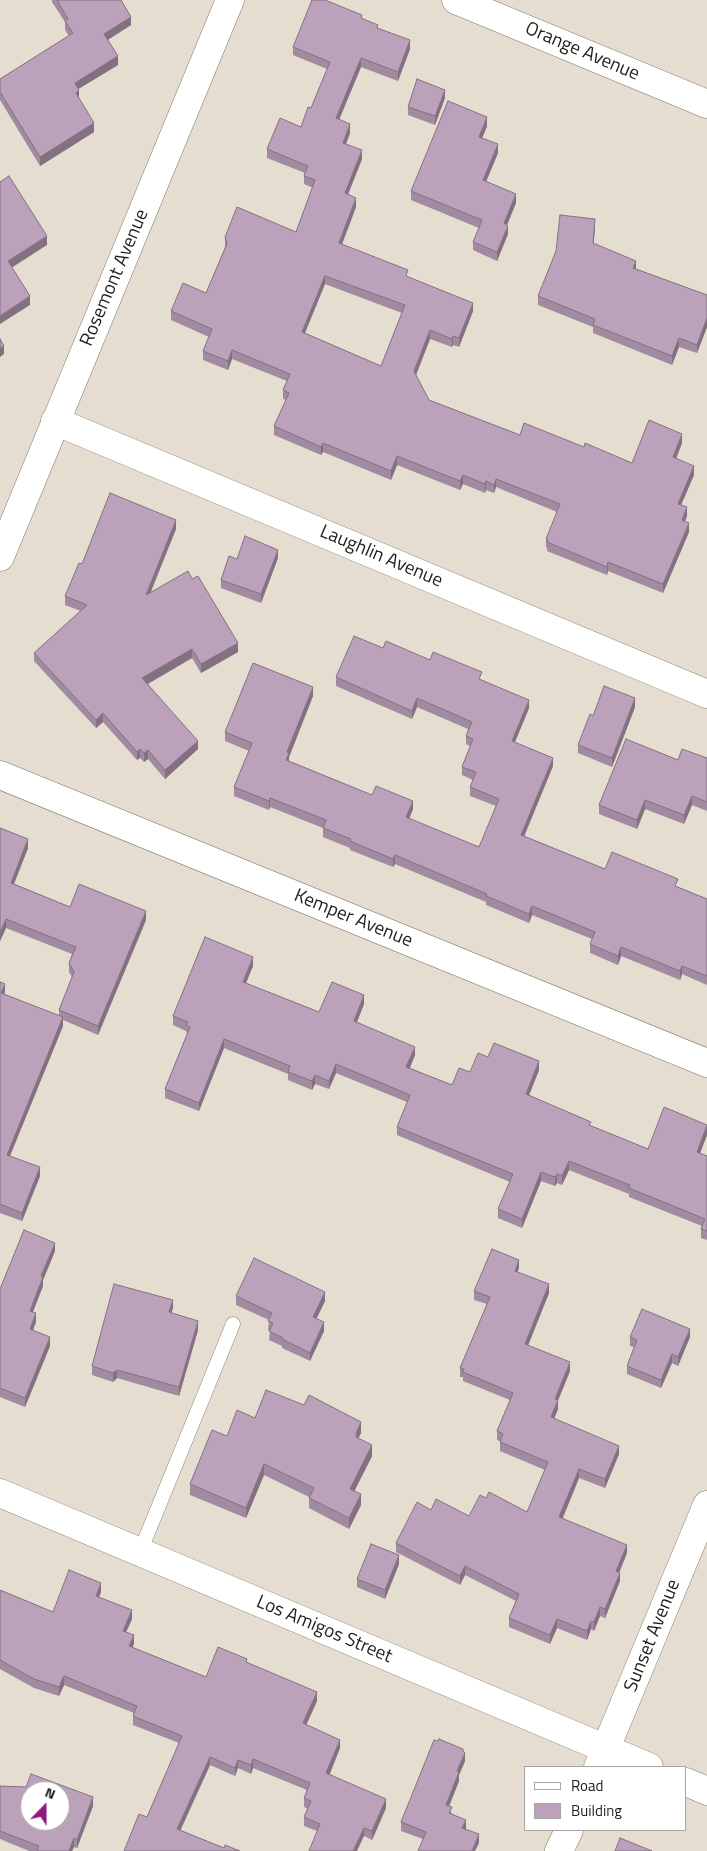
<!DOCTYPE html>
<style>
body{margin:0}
#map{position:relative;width:707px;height:1851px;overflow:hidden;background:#e5ddd0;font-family:"Titillium Web",sans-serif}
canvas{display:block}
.legend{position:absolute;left:524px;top:1766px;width:162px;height:65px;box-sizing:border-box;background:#fff;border:1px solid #a6a5a3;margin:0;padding:6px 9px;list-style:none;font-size:15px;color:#211f1a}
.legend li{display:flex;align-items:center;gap:10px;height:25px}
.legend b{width:25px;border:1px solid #a6a5a3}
.north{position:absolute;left:20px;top:1781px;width:50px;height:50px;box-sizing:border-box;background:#fff;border:1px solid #a6a5a3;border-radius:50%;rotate:22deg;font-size:14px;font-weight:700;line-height:20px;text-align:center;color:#211f1a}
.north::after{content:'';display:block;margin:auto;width:18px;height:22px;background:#8d1b7c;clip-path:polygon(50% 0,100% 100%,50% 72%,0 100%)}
</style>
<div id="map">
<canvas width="707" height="1851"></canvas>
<ul class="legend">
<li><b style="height:6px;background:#fff"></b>Road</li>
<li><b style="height:14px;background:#bba2ba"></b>Building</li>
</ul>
<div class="north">N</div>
</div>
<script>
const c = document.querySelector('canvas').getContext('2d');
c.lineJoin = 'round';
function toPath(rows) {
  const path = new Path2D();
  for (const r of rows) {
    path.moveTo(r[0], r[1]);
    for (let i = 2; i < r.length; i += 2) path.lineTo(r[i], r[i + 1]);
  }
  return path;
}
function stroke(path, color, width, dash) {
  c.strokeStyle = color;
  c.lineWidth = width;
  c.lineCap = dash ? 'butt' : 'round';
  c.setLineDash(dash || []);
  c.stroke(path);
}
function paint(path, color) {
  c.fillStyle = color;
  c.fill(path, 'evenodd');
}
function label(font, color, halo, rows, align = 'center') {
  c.font = font + ' "Titillium Web",sans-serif';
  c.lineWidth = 4;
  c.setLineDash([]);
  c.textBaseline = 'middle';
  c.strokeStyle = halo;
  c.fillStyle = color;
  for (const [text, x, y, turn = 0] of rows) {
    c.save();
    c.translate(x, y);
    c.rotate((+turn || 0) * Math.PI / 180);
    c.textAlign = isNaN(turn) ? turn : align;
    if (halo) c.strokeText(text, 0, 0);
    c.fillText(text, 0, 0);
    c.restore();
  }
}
const service = toPath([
 [140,1552,233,1324]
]);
const minor = toPath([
 [456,0,707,104],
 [55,421,707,694],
 [0,775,707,1063],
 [0,1493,649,1767],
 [598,1767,707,1505],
 [686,1782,707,1791],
 [559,1851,569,1830]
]);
const tertiary = toPath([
 [0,557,230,0]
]);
stroke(service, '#80796d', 15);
stroke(minor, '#80796d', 29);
stroke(tertiary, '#80796d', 29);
stroke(service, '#fff', 14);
stroke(minor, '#fff', 28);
stroke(tertiary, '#fff', 28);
paint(toPath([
 [52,0,121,0,131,25,108,40,118,65,78,89,79,99,94,132,40,166,0,100,0,79,69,36,65,30,65,22,52,2],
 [362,18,410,49,398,81,361,67,339,120,350,133,346,144,362,159,348,194,356,207,342,244,408,277,473,311,459,347,453,345,452,347,430,339,416,375,429,400,520,435,584,447,632,463,682,443,676,459,694,475,681,505,687,516,685,521,689,532,663,593,608,571,607,575,547,551,547,548,546,547,546,539,557,512,496,487,494,493,486,490,485,493,463,484,460,490,397,465,391,480,323,452,321,455,274,435,274,426,286,400,283,399,283,390,287,381,232,359,228,370,203,360,203,351,209,337,171,320,171,311,206,293,225,247,225,237,296,232,313,188,304,184,304,176,305,173,267,158,267,149,301,127,311,108,327,69,293,55,293,47],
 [325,284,402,313,381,366,305,333],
 [445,98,435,125,408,115,408,107],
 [487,126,482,138,498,153,486,181,516,203,507,225,508,234,497,261,473,250,473,242,479,228,411,200,411,191],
 [595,228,593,244,636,269,707,295,707,327,697,353,679,347,672,365,593,333,593,327,538,305,538,296],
 [176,529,150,592,238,652,201,673,192,658,148,684,198,749,165,779,148,759,144,762,140,758,137,760,103,722,96,728,34,661,34,653,81,611,65,605,65,596,82,564],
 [278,558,261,603,221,588,221,580,237,559],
 [383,648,430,660,482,680,529,708,515,742,553,766,524,836,605,869,678,887,707,899,707,985,682,974,680,980,621,956,618,965,590,953,590,944,592,939,532,915,529,923,486,905,486,902,395,864,393,867,350,850,350,848,323,837,323,828,270,807,269,810,234,796,234,787,249,751,225,741,225,732,313,696,289,757,289,761,372,795,413,809,409,819,479,847,496,806,470,796,470,787,473,780,462,775,462,767,470,746,466,744,466,736,468,729,417,707,412,719,336,686,336,677],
 [635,707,612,767,578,753,578,745,593,716],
 [707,758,707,811,692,805,684,824,645,809,637,829,599,814,599,805,678,760],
 [0,828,28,848,14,884,70,907,146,920,98,1035,63,1020,63,1026,10,1156,40,1176,22,1221,0,1213,0,982,5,992,4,994,59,1016,59,1010,72,977,69,972,69,963,72,954,6,928,0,941],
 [253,966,246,983,319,1012,364,1004,357,1022,415,1055,410,1068,452,1085,470,1072,488,1057,539,1070,529,1095,591,1126,648,1149,707,1125,707,1135,700,1153,707,1156,707,1240,701,1238,701,1229,702,1226,629,1197,629,1194,569,1170,562,1185,557,1183,555,1186,541,1181,522,1228,498,1218,498,1209,510,1182,397,1135,397,1127,407,1102,336,1073,329,1089,315,1084,312,1090,288,1080,288,1074,224,1048,199,1111,165,1098,165,1089,187,1034,186,1031,173,1025,173,1016],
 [55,1251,43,1280,43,1286,33,1312,36,1322,33,1330,50,1346,25,1407,0,1397,0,1289],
 [519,1268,517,1272,549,1293,528,1345,570,1371,558,1400,558,1409,554,1419,619,1454,605,1488,579,1478,563,1518,627,1553,619,1573,620,1581,605,1618,600,1616,594,1631,591,1629,587,1640,557,1628,550,1644,509,1627,509,1618,516,1601,465,1575,460,1585,396,1552,396,1543,431,1510,469,1516,486,1498,527,1512,545,1470,500,1451,500,1441,497,1440,497,1431,510,1400,463,1381,463,1377,460,1377,460,1368,487,1304,474,1300,474,1291],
 [236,1296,325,1301,316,1319,324,1331,310,1361,282,1348,282,1346,269,1340,270,1330,268,1330,269,1320,236,1305],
 [173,1308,171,1313,198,1330,179,1396,117,1378,113,1382,92,1375,92,1366],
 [630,1337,690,1337,678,1366,672,1363,661,1388,627,1374,627,1366,634,1347,630,1346],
 [255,1418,361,1433,358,1439,372,1456,354,1491,361,1505,349,1529,309,1508,309,1497,264,1475,246,1518,190,1495,190,1484,227,1436],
 [399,1564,385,1599,357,1587,357,1579],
 [0,1590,53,1612,101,1592,99,1597,132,1619,126,1632,134,1644,132,1647,206,1677,247,1662,317,1701,306,1725,340,1748,330,1774,386,1808,372,1840,364,1836,317,1831,304,1826,304,1817,308,1809,304,1807,304,1798,307,1790,253,1768,251,1774,238,1768,235,1776,210,1765,180,1830,224,1848,240,1851,124,1851,147,1817,179,1743,133,1725,133,1716,134,1713,64,1685,59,1696,34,1688,0,1669],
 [463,1752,465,1761,459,1775,459,1781,449,1806,452,1814,479,1843,423,1839,401,1831,401,1822],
 [0,1786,93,1806,77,1848,74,1847,72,1851,29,1851,0,1839]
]), '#a18ba0');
paint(toPath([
 [131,17,131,25,104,42,104,34],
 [410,40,410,49,398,81,398,72],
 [118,56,118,65,75,91,75,83],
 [361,58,361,67,336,127,336,118],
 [79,90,79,99,76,93],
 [445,90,445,98,435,125,435,116],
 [487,117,487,126,479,146,479,137],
 [94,123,94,132,40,166,40,157],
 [350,124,350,133,343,152,343,143],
 [498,144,498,153,483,189,483,180],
 [362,150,362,159,345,202,345,193],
 [516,194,516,203,504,232,504,223],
 [356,198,356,207,339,252,339,243],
 [595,219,595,228,593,252,593,243],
 [508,226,508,234,497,261,497,252],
 [47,236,47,245,8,270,8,261],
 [636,261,636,270,633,268],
 [325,276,325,284,302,340,302,332],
 [30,296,30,305,0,324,0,316],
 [473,303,473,311,459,347,459,338],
 [707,318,707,327,697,353,697,345],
 [430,330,430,339,414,380,414,371],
 [453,336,453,345,452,347,452,339],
 [679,338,679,347,672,365,672,356],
 [4,346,4,354,0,357,0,348],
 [232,350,232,359,228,370,228,361],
 [682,434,682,443,673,466,673,457],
 [323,443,323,452,321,455,321,447],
 [397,456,397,465,391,480,391,471],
 [694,466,694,475,678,512,678,504],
 [463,475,463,484,460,490,460,481],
 [496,479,496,487,494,493,494,485],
 [486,481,486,490,485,493,485,484],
 [687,507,687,516,682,529,682,520],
 [176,520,176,529,146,604,146,595],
 [689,523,689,532,663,593,663,584],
 [278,550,278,558,261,603,261,594],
 [608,562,608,571,607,575,607,567],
 [238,643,238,652,201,673,201,664],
 [192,649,192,658,142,687,142,678],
 [313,687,313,696,289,757,289,761,286,760,287,752],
 [417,698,417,707,412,719,412,711],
 [635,698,635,707,612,767,612,758],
 [529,700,529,708,512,749,512,741],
 [103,713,103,722,96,728,96,720],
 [198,741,198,749,165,779,165,770],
 [140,749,140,758,137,760,137,752],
 [148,750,148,759,144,762,144,753],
 [553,758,553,766,521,844,521,835],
 [692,796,692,805,684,824,684,815],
 [270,798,270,807,269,810,269,801],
 [645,800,645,809,637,829,637,820],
 [413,801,413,809,406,826,406,817],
 [28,839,28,848,11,891,11,883],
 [395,855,395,864,393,867,393,859],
 [532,906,532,915,529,923,529,914],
 [146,911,146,920,98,1035,98,1026],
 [6,919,6,928,0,941,0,933],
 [621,947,621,956,618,965,618,956],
 [253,957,253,966,243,990,243,982],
 [682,966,682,974,680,980,680,971],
 [5,984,5,992,1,1001,1,993],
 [364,995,364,1004,354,1029,354,1021],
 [63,1017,63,1026,7,1163,7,1155],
 [224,1039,224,1048,199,1111,199,1103],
 [415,1047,415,1055,406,1076,406,1067],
 [539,1061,539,1070,526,1103,526,1094],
 [336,1064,336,1073,329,1089,329,1081],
 [315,1075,315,1084,312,1090,312,1081],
 [707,1126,707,1135,697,1161,697,1152],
 [569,1161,569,1170,562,1185,562,1176],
 [40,1167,40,1176,22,1221,22,1213],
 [541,1172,541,1181,522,1228,522,1219],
 [557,1174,557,1183,555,1186,555,1177],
 [55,1243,55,1251,43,1280,43,1286,30,1319,30,1311,41,1276],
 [519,1260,519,1268,515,1279,515,1271],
 [549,1284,549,1293,525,1353,525,1344],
 [325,1292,325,1301,313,1326,313,1317],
 [173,1300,173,1308,169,1321,169,1312],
 [36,1313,36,1322,30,1338,30,1329],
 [198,1321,198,1330,179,1396,179,1387],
 [324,1322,324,1331,310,1361,310,1353],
 [690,1329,690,1337,678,1366,678,1357],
 [50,1337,50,1346,25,1407,25,1398],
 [672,1354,672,1363,661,1388,661,1380],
 [570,1362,570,1371,555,1408,555,1399],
 [117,1370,117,1378,113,1382,113,1373],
 [558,1400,558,1409,551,1426,551,1417],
 [361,1422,361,1433,357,1441,356,1448,356,1433],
 [372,1445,372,1456,350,1500,350,1489],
 [619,1446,619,1454,605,1488,605,1479],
 [264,1464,264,1475,246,1518,246,1508],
 [579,1469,579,1478,559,1526,559,1517],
 [361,1494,361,1505,349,1529,349,1518],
 [627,1545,627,1553,616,1580,616,1571],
 [399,1555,399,1564,385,1599,385,1590],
 [465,1566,465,1575,460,1585,460,1576],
 [620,1573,620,1581,605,1618,605,1609],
 [101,1583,101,1592,96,1605,96,1596],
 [600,1607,600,1616,594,1631,594,1622],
 [132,1610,132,1619,123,1639,123,1631],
 [557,1619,557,1628,550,1644,550,1635],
 [591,1621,591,1629,587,1640,587,1631],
 [134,1635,134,1644,129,1654,129,1646],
 [64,1676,64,1685,59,1696,59,1687],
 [317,1692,317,1701,303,1732,303,1723],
 [340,1740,340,1748,326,1782,326,1773],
 [463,1749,463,1757,465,1753,465,1761,459,1775,459,1781,446,1814,446,1805,457,1771],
 [210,1757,210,1765,177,1838,177,1829],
 [253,1759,253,1768,251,1774,251,1765],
 [238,1760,238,1768,235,1776,235,1768],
 [93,1797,93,1806,77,1848,77,1840],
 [386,1799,386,1808,372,1840,372,1831],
 [466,1820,466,1829,462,1836,462,1828],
 [364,1828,364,1836,357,1851,353,1851],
 [479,1834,479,1843,475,1851,472,1851],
 [74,1838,74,1847,72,1851,69,1851]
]), '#837182');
const building = toPath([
 [57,0,121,0,131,17,104,34,118,56,75,83,79,90,76,93,94,123,40,157,0,92,0,79,73,33,65,21,68,19,57,0],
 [312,0,325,0,362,15,361,18,378,25,377,28,410,40,398,72,361,58,336,118,350,124,343,143,362,150,345,193,356,198,339,243,408,270,406,276,473,303,459,338,453,336,452,339,430,330,414,371,429,400,520,435,524,423,584,447,585,443,632,463,649,420,682,434,673,457,694,466,678,504,687,507,682,520,689,523,663,584,608,562,607,567,547,542,548,540,546,539,560,504,496,479,494,485,486,481,485,484,463,475,460,481,397,456,391,471,323,443,321,447,274,426,289,393,283,390,290,374,232,350,228,361,203,351,212,329,171,311,183,283,206,293,227,244,225,237,237,207,296,232,315,180,304,176,308,166,267,149,280,118,301,127,308,107,311,108,330,62,293,47,312,0],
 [325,276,405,305,381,366,302,332,325,276],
 [417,79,445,90,435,116,408,107,417,79],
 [448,101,487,117,479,137,498,144,483,180,516,194,504,223,508,226,497,252,473,242,482,220,411,191,448,101],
 [9,176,47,236,8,261,30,296,0,316,0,182,9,176],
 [560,215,595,219,593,243,636,261,633,268,707,295,707,318,697,345,679,338,672,356,593,325,595,319,538,296,556,251,560,215],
 [0,339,4,346,0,348,0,339],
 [110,493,176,520,146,595,188,571,192,579,198,576,238,643,201,664,192,649,142,678,198,741,165,770,148,750,144,753,140,749,137,752,103,713,96,720,34,653,87,605,65,596,79,563,82,564,110,493],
 [245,536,278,550,261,594,221,580,229,556,237,559,245,536],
 [354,636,383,648,386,641,430,660,433,652,482,672,479,679,529,700,512,741,553,758,521,835,605,869,612,852,678,879,675,886,707,899,707,976,682,966,680,971,621,947,618,956,590,944,595,932,532,906,529,914,486,896,487,894,395,855,393,859,350,841,351,839,323,828,326,820,270,798,269,801,234,787,252,743,225,732,253,663,313,687,287,752,289,753,286,760,372,795,376,786,413,801,406,817,479,847,499,799,470,787,476,772,462,767,473,739,466,736,472,722,417,698,412,711,336,677,354,636],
 [604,686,635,698,612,758,578,745,590,714,593,716,604,686],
 [626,739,678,760,682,749,707,758,707,802,692,796,684,815,645,800,637,820,599,805,626,739],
 [0,828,28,839,11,883,70,907,79,884,146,911,98,1026,59,1010,74,972,69,963,76,947,6,919,0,933,0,828],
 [205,937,253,957,243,982,319,1012,332,982,364,995,354,1021,415,1047,406,1067,452,1085,459,1068,470,1072,478,1053,488,1057,494,1043,539,1061,526,1094,591,1122,589,1125,648,1149,664,1107,707,1125,697,1152,707,1156,707,1231,701,1229,705,1219,629,1188,630,1185,569,1161,562,1176,557,1174,555,1177,541,1172,522,1219,498,1209,513,1174,397,1127,410,1095,336,1064,329,1081,315,1075,312,1081,288,1072,290,1066,224,1039,199,1103,165,1089,190,1027,186,1025,188,1022,173,1016,205,937],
 [0,982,5,984,1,993,63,1017,7,1155,40,1167,22,1213,0,1204,0,982],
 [24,1230,55,1243,41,1276,43,1277,30,1311,36,1313,30,1329,50,1337,25,1398,0,1388,0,1289,24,1230],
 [492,1249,519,1260,515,1271,549,1284,525,1344,570,1362,555,1399,558,1400,551,1417,619,1446,605,1479,579,1469,559,1517,627,1545,616,1571,620,1573,605,1609,600,1607,594,1622,591,1621,587,1631,557,1619,550,1635,509,1618,519,1594,465,1566,460,1576,396,1543,417,1502,431,1510,436,1499,469,1516,480,1495,486,1498,489,1492,527,1512,548,1462,500,1442,503,1434,497,1431,513,1393,463,1372,464,1369,460,1368,490,1297,474,1291,492,1249],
 [254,1258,325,1292,313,1317,324,1322,310,1353,282,1339,283,1338,269,1331,273,1323,268,1321,272,1313,236,1296,254,1258],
 [114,1284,173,1300,169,1312,198,1321,179,1387,117,1370,113,1373,92,1366,114,1284],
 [642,1309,690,1329,678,1357,672,1354,661,1380,627,1366,637,1340,630,1337,642,1309],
 [266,1390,304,1405,309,1395,361,1422,356,1433,357,1434,356,1437,372,1445,350,1489,361,1494,349,1518,309,1498,314,1488,264,1464,246,1508,190,1484,212,1430,227,1436,237,1410,255,1418,266,1390],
 [371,1544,399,1555,385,1590,357,1579,371,1544],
 [69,1570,101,1583,96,1596,132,1610,123,1631,134,1635,129,1646,206,1677,218,1647,247,1659,246,1662,317,1692,303,1723,340,1740,326,1773,386,1799,372,1831,364,1828,353,1851,309,1851,320,1824,304,1817,311,1801,304,1798,310,1783,253,1759,251,1765,238,1760,235,1768,210,1757,177,1829,224,1848,225,1845,240,1851,124,1851,139,1814,147,1817,182,1736,133,1716,137,1706,64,1676,59,1687,34,1679,0,1660,0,1590,53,1612,69,1570],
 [439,1739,463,1749,463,1751,465,1753,457,1771,459,1772,446,1805,452,1807,449,1813,466,1820,462,1828,479,1834,472,1851,418,1851,426,1832,401,1822,434,1740,438,1741,439,1739],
 [31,1774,93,1797,77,1840,74,1838,69,1851,39,1851,37,1850,39,1846,0,1831,0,1786,26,1787,31,1774],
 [30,1791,60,1791,60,1821,30,1821,30,1791],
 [620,1838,652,1851,615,1851,620,1838]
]);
paint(building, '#bba2ba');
stroke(building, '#837182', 1);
label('19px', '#211f1a', '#fff', [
 ["Orange Avenue",582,52,23],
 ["Rosemont Avenue",115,278,-67],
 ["Laughlin Avenue",381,557,23],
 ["Kemper Avenue",353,919,22],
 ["Los Amigos Street",324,1630,23],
 ["Sunset Avenue",653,1636,-68]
]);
</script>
